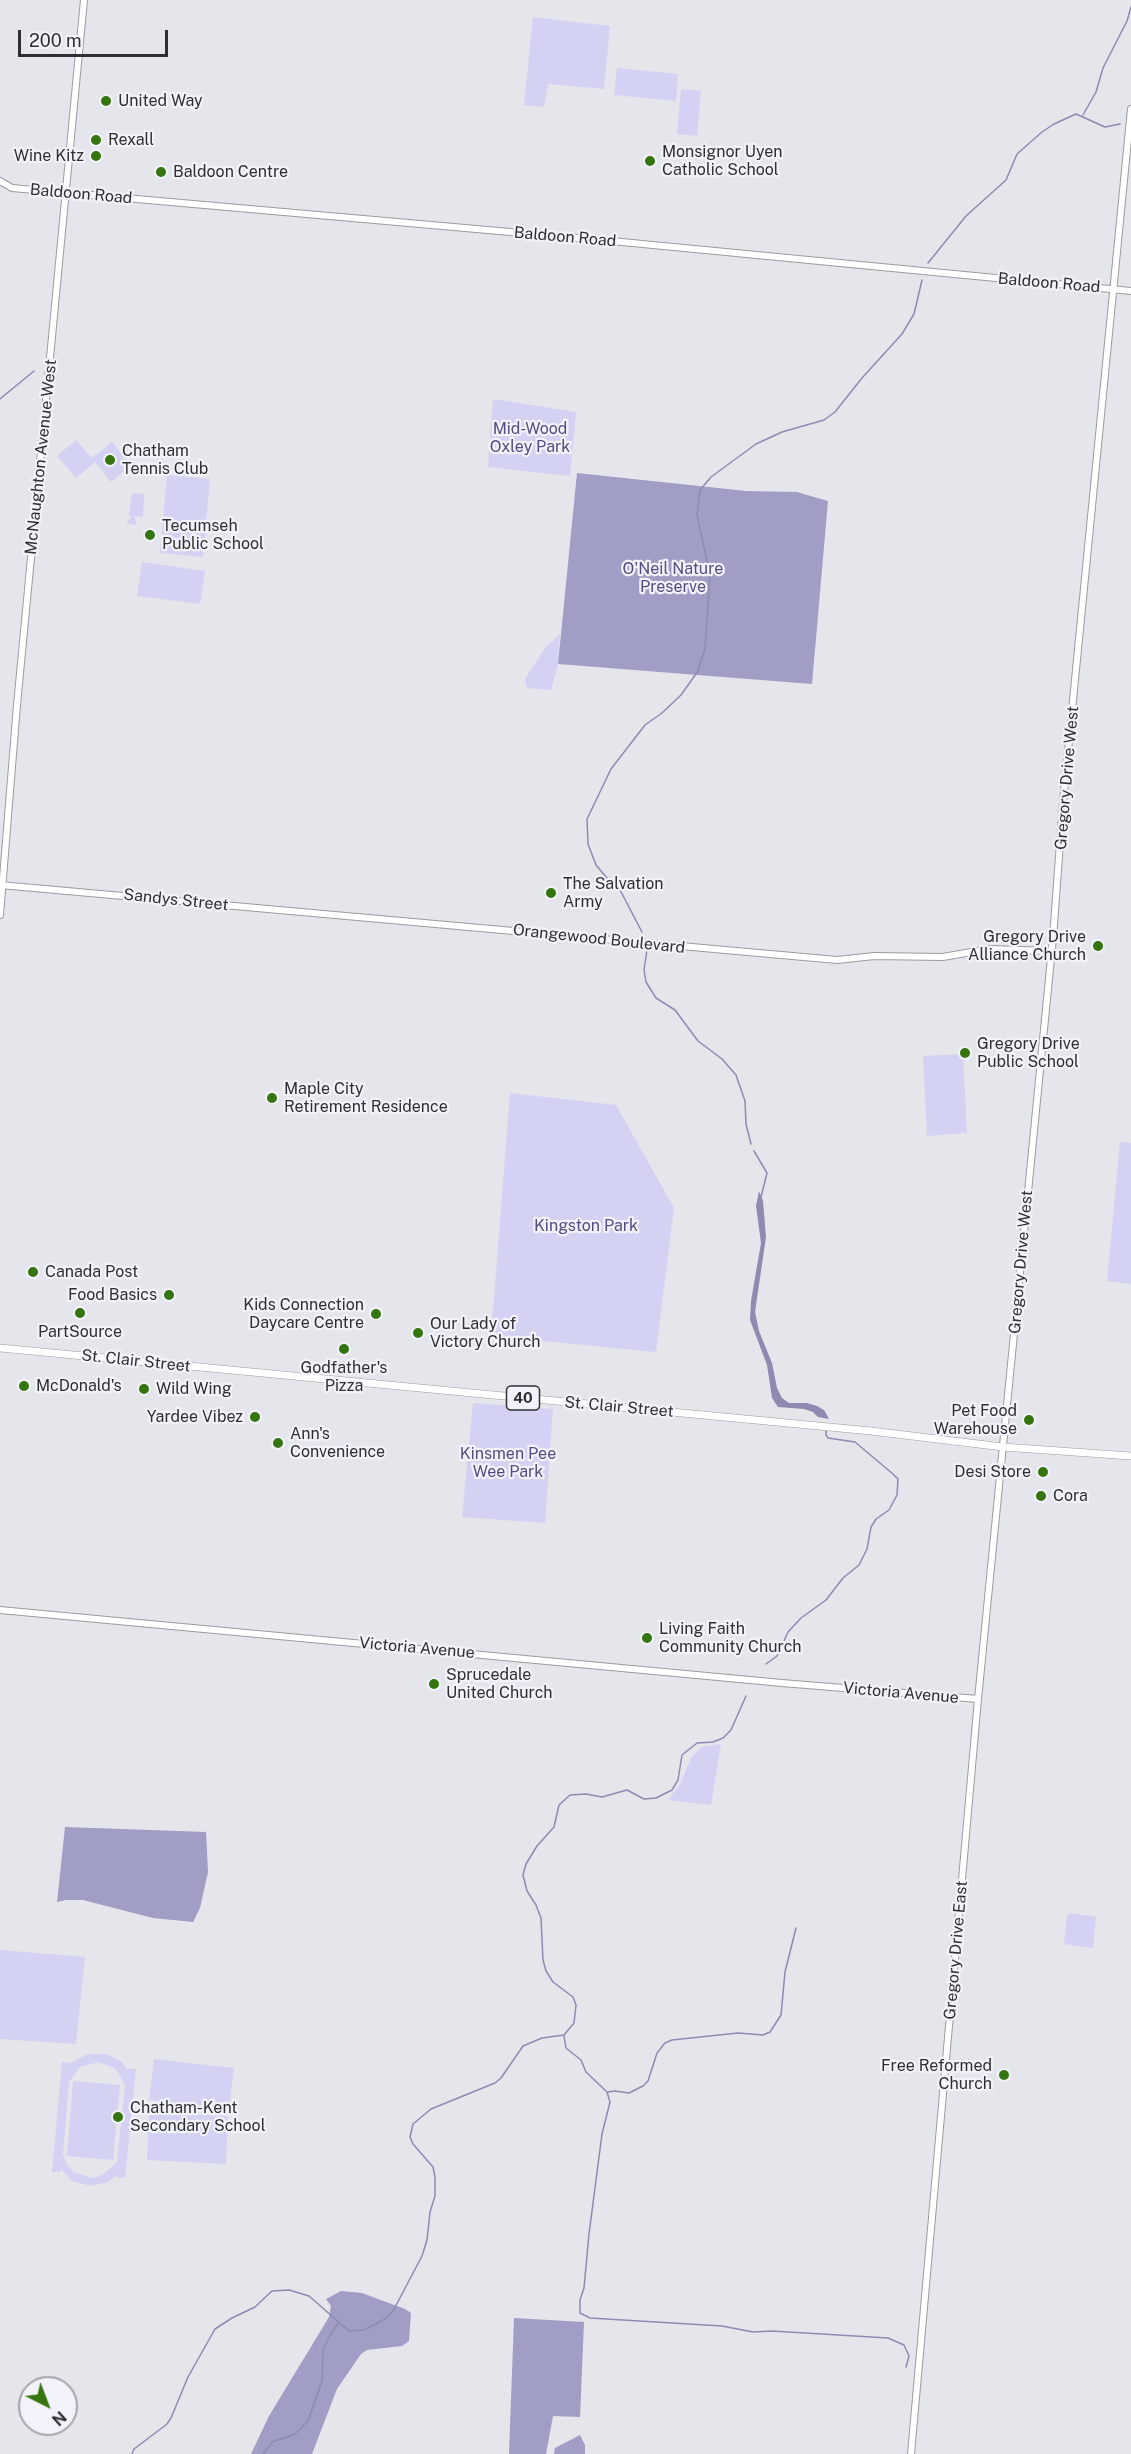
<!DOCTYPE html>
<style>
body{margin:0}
#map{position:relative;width:1131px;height:2454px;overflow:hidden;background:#e5e5ec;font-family:"Public Sans",sans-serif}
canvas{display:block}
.north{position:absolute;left:18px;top:2376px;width:60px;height:60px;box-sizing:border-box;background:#f2f2fa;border:2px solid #a4a4aa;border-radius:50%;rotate:138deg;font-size:16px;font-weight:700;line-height:24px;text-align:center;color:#2f2f32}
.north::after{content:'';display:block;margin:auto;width:21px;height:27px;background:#357510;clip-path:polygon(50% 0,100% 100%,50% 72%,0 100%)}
.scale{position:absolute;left:18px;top:30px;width:150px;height:27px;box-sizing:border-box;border:3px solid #2f2f32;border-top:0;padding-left:8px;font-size:18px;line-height:21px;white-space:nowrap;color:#2f2f32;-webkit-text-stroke:4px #f2f2fa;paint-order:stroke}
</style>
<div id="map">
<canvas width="1131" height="2454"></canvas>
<div class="north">N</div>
<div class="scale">200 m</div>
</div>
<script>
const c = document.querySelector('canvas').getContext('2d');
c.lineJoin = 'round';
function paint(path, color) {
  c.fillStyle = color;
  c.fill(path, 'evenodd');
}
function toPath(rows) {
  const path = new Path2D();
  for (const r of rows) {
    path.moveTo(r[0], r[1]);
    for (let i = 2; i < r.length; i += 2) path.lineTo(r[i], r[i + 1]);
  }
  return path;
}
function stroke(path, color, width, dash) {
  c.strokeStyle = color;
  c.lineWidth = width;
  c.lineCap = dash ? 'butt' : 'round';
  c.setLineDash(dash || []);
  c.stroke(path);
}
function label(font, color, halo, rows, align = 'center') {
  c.font = font + ' "Public Sans",sans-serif';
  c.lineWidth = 4.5;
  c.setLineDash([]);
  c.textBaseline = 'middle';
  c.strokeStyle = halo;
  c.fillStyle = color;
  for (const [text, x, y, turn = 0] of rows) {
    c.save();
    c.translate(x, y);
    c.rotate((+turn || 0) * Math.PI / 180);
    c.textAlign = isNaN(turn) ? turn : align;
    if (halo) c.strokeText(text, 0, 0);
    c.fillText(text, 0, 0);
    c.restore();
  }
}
paint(toPath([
 [533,17,610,26,604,89,548,84,544,107,524,105],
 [617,68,678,74,676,101,614,95],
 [681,89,701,91,697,136,677,134],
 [493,399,576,412,570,476,488,467],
 [76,440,92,458,112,442,131,465,111,482,95,462,76,478,57,456],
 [167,475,210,479,203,557,160,553],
 [132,493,144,494,143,517,134,516,137,524,134,525,126,523,132,516,129,516],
 [142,562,205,571,200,604,137,596],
 [560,634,558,664,551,690,527,688,525,679,545,648],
 [963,1054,967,1133,927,1136,923,1056],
 [510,1093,616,1105,674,1208,656,1352,491,1336],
 [1120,1142,1131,1143,1131,1284,1107,1281],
 [473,1403,553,1409,545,1523,462,1517],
 [721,1744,711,1805,668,1800,680,1784,691,1758,701,1747],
 [1070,1913,1096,1917,1093,1948,1064,1944,1067,1916],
 [0,1950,85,1957,76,2044,0,2039],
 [88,2054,107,2054,122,2062,127,2069,136,2069,125,2178,117,2178,117,2175,108,2182,91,2186,72,2181,61,2169,60,2172,52,2172,62,2062,71,2063],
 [99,2062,116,2069,125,2086,117,2162,102,2175,92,2178,74,2172,67,2164,63,2155,69,2082,80,2067],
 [154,2059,234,2068,229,2109,149,2100],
 [73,2081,120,2085,113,2160,67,2156],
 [149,2113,228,2116,226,2164,147,2160]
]), '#d3d2f2');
paint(toPath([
 [577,473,746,491,797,492,828,501,812,684,558,664],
 [65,1827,206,1832,208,1872,200,1908,193,1922,153,1918,83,1900,66,1900,57,1902],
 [341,2291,362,2293,405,2309,411,2313,409,2341,402,2346,367,2350,361,2354,337,2389,312,2454,251,2454,269,2416,329,2317,331,2306,326,2299],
 [514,2318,584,2322,580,2417,553,2416,546,2454,509,2454],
 [580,2435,585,2445,585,2454,554,2454,555,2448]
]), '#a09ec4');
paint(toPath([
 [759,1191,763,1201,766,1237,755,1312,759,1331,772,1363,777,1388,782,1398,789,1403,807,1403,817,1406,824,1410,829,1419,818,1417,813,1412,804,1409,778,1407,772,1398,767,1365,750,1320,751,1301,761,1243,756,1206]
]), '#8d8bb0');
stroke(toPath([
 [1083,115,1096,92,1103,68,1127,21,1131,7],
 [928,263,966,216,1006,180,1017,154,1042,132,1054,124,1076,114,1105,127,1120,124],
 [0,399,34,371],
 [642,932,619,888,612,884,596,865,588,844,587,819,611,769,645,725,662,713,681,695,698,671,705,648,710,575,697,515,700,490,711,477,756,444,782,432,824,420,835,412,862,378,902,334,914,314,922,280],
 [647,950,644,970,646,982,656,998,675,1010,698,1041,722,1059,736,1075,745,1101,746,1124,751,1144],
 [754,1151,767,1173,761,1197],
 [766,1664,777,1656,788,1632,801,1618,826,1600,843,1578,859,1565,867,1549,871,1527,876,1519,889,1510,897,1495,898,1479,893,1474,855,1442,828,1438,826,1435,826,1428],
 [564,2036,566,2048,581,2060,586,2072,607,2092,610,2102,602,2134,589,2234,584,2288,580,2300,580,2313,590,2318,722,2326,753,2332,772,2331,888,2338,904,2345,909,2356,906,2367],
 [608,2092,615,2091,629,2093,643,2086,648,2081,657,2053,665,2043,672,2040,738,2033,763,2035,770,2032,781,2015,785,1972,796,1928],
 [132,2454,134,2449,167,2424,171,2418,188,2377,215,2329,232,2318,255,2307,272,2291,289,2290,309,2296,349,2331,364,2330,385,2319,393,2311,422,2256,427,2240,430,2212,435,2196,435,2177,433,2167,413,2144,410,2137,413,2124,431,2109,495,2083,501,2078,523,2046,542,2038,564,2035,574,2023,576,2005,573,1997,553,1982,546,1971,543,1960,541,1918,536,1905,527,1891,523,1875,526,1864,537,1846,554,1827,559,1805,570,1795,586,1794,602,1797,627,1790,644,1799,656,1798,672,1790,678,1780,682,1755,697,1743,713,1742,723,1738,731,1730,746,1696],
 [263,2454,272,2442,295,2434,308,2421,322,2381,323,2351,329,2337,339,2322]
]), '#8d8bb0', 1.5);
const secondary = toPath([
 [0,181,12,188,601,240,1131,291],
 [0,885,837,960,874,956,943,957,988,949,1051,951],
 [0,915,17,705,84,0],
 [0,1610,782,1683,978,1699],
 [911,2454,978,1699,1053,938,1063,802,1131,109]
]);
const primary = toPath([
 [0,1348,871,1431,1003,1447,1131,1456]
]);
stroke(secondary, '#9b9ba2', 8);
stroke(primary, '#9b9ba2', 8);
stroke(secondary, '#fff', 6);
stroke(primary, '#fff', 7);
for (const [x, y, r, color] of [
 [106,101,6,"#357510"],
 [96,140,6,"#357510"],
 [96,156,6,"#357510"],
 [650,161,6,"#357510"],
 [161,172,6,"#357510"],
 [110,460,6,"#357510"],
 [150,535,6,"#357510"],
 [551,893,6,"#357510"],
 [1098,946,6,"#357510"],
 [965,1053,6,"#357510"],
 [272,1098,6,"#357510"],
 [33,1272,6,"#357510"],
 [169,1295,6,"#357510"],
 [80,1313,6,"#357510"],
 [376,1314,6,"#357510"],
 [418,1333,6,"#357510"],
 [344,1349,6,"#357510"],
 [24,1386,6,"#357510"],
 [144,1389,6,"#357510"],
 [255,1417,6,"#357510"],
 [1029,1420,6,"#357510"],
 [278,1443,6,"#357510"],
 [1043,1472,6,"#357510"],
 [1041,1496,6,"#357510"],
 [647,1638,6,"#357510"],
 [434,1684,6,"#357510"],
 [1004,2075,6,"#357510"],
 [118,2117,6,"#357510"]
]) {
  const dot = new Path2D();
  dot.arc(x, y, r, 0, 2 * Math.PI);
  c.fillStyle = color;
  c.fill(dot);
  stroke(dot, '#f2f2fa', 2);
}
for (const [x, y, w] of [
 [523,1398,33]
]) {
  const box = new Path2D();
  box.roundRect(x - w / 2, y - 12, w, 24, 4.5);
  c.fillStyle = '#f2f2fa';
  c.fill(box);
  stroke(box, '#2f2f32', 1.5);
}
label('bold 15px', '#2f2f32', null, [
 ["40",523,1398]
]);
label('16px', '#2f2f32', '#f2f2fa', [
 ["United Way",118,101],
 ["Rexall",108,140],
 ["Monsignor Uyen",662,152],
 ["Catholic School",662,170],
 ["Wine Kitz",84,156,"right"],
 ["Baldoon Centre",173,172],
 ["Chatham",122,451],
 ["Tennis Club",122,469],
 ["Tecumseh",162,526],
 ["Public School",162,544],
 ["The Salvation",563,884],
 ["Army",563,902],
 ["Gregory Drive",1086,937,"right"],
 ["Alliance Church",1086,955,"right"],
 ["Gregory Drive",977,1044],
 ["Public School",977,1062],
 ["Maple City",284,1089],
 ["Retirement Residence",284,1107],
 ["Canada Post",45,1272],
 ["Food Basics",157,1295,"right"],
 ["Kids Connection",364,1305,"right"],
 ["Daycare Centre",364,1323,"right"],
 ["Our Lady of",430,1324],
 ["Victory Church",430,1342],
 ["PartSource",80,1332,"center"],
 ["Godfather's",344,1368,"center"],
 ["Pizza",344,1386,"center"],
 ["McDonald's",36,1386],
 ["Wild Wing",156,1389],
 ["Pet Food",1017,1411,"right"],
 ["Warehouse",1017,1429,"right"],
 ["Yardee Vibez",243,1417,"right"],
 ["Ann's",290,1434],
 ["Convenience",290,1452],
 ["Desi Store",1031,1472,"right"],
 ["Cora",1053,1496],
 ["Living Faith",659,1629],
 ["Community Church",659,1647],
 ["Sprucedale",446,1675],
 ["United Church",446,1693],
 ["Free Reformed",992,2066,"right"],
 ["Church",992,2084,"right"],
 ["Chatham-Kent",130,2108],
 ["Secondary School",130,2126]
], 'left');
label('16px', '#2f2f32', '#f2f2fa', [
 ["Baldoon Road",81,194,5],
 ["Baldoon Road",565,237,5],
 ["Baldoon Road",1049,283,5],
 ["McNaughton Avenue West",41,457,-84],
 ["Gregory Drive West",1067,778,-85],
 ["Sandys Street",176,900,6],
 ["Orangewood Boulevard",599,939,6],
 ["Gregory Drive West",1021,1262,-85],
 ["St. Clair Street",136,1361,6],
 ["St. Clair Street",619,1407,5],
 ["Victoria Avenue",417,1648,5],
 ["Victoria Avenue",901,1693,5],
 ["Gregory Drive East",956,1950,-85]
]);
label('16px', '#524d82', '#f2f2fa', [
 ["Mid-Wood",530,429],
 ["Oxley Park",530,447],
 ["O'Neil Nature",673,569],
 ["Preserve",673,587],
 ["Kingston Park",586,1226],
 ["Kinsmen Pee",508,1454],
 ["Wee Park",508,1472]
]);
</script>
